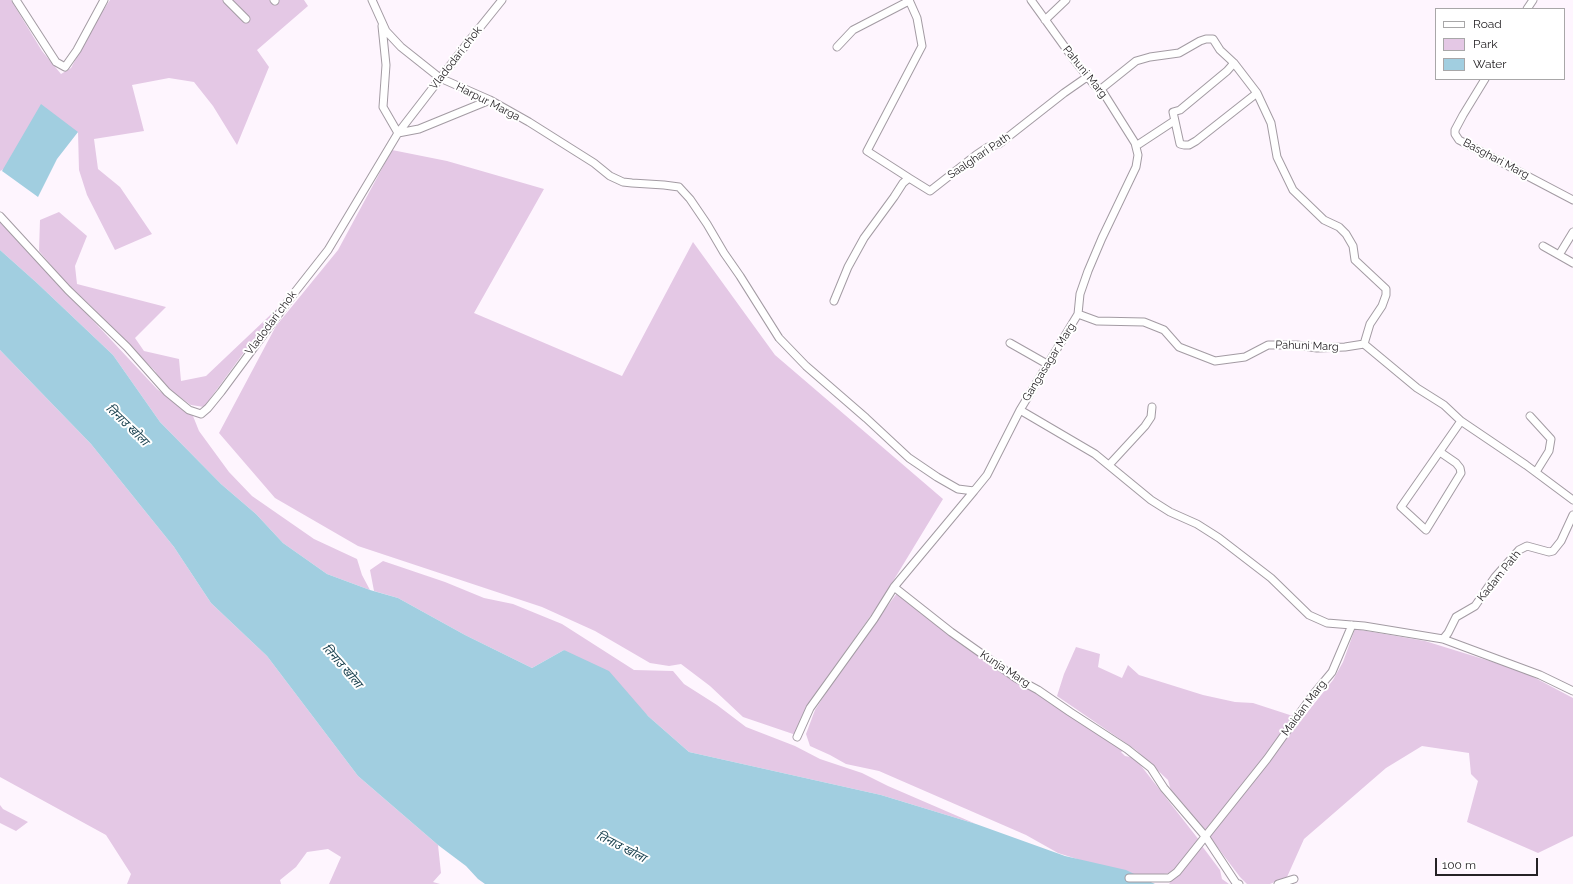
<!DOCTYPE html>
<meta charset="utf-8">
<style>
body{margin:0}
#map{position:relative;width:1573px;height:884px;overflow:hidden;background:#fef5fe;font-family:Raleway,sans-serif}
canvas{display:block}
.legend{position:absolute;left:1435px;top:8px;width:130px;height:72px;box-sizing:border-box;background:#fff;border:1px solid #a8a7a8;margin:0;padding:5px 7px;list-style:none;font-size:12px;color:#252225}
.legend li{display:flex;align-items:center;gap:8px;height:20px}
.legend b{width:20px;border:1px solid #a8a7a8}
.scale{position:absolute;left:1435px;top:858px;width:103px;height:18px;box-sizing:border-box;border:2px solid #252225;border-top:0;padding-left:5px;font-size:12px;line-height:14px;white-space:nowrap;color:#252225;-webkit-text-stroke:3px #fff;paint-order:stroke}
</style>
<div id="map">
<canvas width="1573" height="884"></canvas>
<ul class="legend">
<li><b style="height:5px;background:#fff"></b>Road</li>
<li><b style="height:11px;background:#e4c8e5"></b>Park</li>
<li><b style="height:11px;background:#a1cee0"></b>Water</li>
</ul>
<div class="scale">100 m</div>
</div>
<script>
const c = document.querySelector('canvas').getContext('2d');
c.lineJoin = 'round';
function paint(path, color) {
  c.fillStyle = color;
  c.fill(path, 'evenodd');
}
function toPath(rows) {
  const path = new Path2D();
  for (const r of rows) {
    path.moveTo(r[0], r[1]);
    for (let i = 2; i < r.length; i += 2) path.lineTo(r[i], r[i + 1]);
  }
  return path;
}
function stroke(path, color, width, dash) {
  c.strokeStyle = color;
  c.lineWidth = width;
  c.lineCap = dash ? 'butt' : 'round';
  c.setLineDash(dash || []);
  c.stroke(path);
}
function label(font, color, halo, rows, align = 'center') {
  c.font = font + ' Raleway,"Noto Sans Devanagari",sans-serif';
  c.lineWidth = 4;
  c.setLineDash([]);
  c.textBaseline = 'middle';
  c.strokeStyle = halo;
  c.fillStyle = color;
  for (const [text, x, y, turn = 0] of rows) {
    c.save();
    c.translate(x, y);
    c.rotate((+turn || 0) * Math.PI / 180);
    c.textAlign = isNaN(turn) ? turn : align;
    if (halo) c.strokeText(text, 0, 0);
    c.fillText(text, 0, 0);
    c.restore();
  }
}
paint(toPath([
 [0,0,11,0,42,51,61,74,71,68,96,21,110,0,304,0,308,6,257,50,269,67,237,145,213,106,194,82,169,78,132,85,144,131,94,139,98,169,120,187,152,234,115,250,87,195,79,170,78,132,0,171],
 [392,150,447,161,544,189,474,313,622,376,693,242,775,355,943,499,881,601,809,703,796,735,743,717,710,686,681,664,669,666,650,663,595,631,542,607,358,546,275,498,219,433,276,326,338,250],
 [59,212,87,236,75,266,77,284,166,307,135,338,144,351,179,359,181,381,206,376,284,302,250,344,204,407,191,405,164,386,155,371,114,331,92,307,66,283,39,251,40,220],
 [0,221,157,389,193,416,199,431,229,472,252,496,314,539,357,559,362,575,370,590,327,574,283,543,256,514,221,484,160,422,113,355,37,283,0,250],
 [0,350,91,444,174,547,211,603,267,656,358,776,438,845,441,873,433,882,440,884,329,884,341,857,328,849,307,852,296,867,280,880,281,884,127,884,131,874,106,835,0,777],
 [383,561,445,582,484,598,513,604,562,624,634,670,673,671,684,684,717,705,746,727,795,746,820,759,862,773,888,786,976,824,881,795,689,752,648,716,564,650,532,668,465,635,398,598,374,591,370,570],
 [900,589,947,632,1124,750,1121,752,1125,756,1135,758,1199,840,1173,873,1134,877,1058,853,1026,835,879,771,846,764,830,755,810,746,806,734,815,710,842,668],
 [1355,629,1425,641,1522,671,1573,698,1573,836,1538,853,1467,822,1478,781,1471,774,1469,753,1422,746,1386,768,1304,839,1287,877,1270,884,1247,884,1240,877,1209,836,1333,680,1343,662],
 [1076,647,1100,654,1098,667,1122,678,1128,665,1139,675,1203,695,1235,702,1253,703,1296,717,1230,802,1219,813,1213,824,1205,831,1171,791,1168,780,1136,750,1057,696,1064,674],
 [0,805,3,809,28,822,16,831,0,823],
 [1202,846,1220,870,1222,879,1229,884,1169,884,1194,853]
]), '#e4c8e5');
paint(toPath([
 [41,104,78,132,57,159,38,197,2,171],
 [0,250,37,283,113,355,160,422,221,484,256,514,283,543,327,574,370,590,398,598,465,635,532,668,564,650,609,671,648,716,689,752,881,795,976,824,1065,856,1126,870,1155,884,485,884,478,879,466,866,438,845,358,776,267,656,211,603,174,547,91,444,0,350]
]), '#a1cee0');
const minor = toPath([
 [16,0,56,62,65,67,77,50,104,0],
 [227,0,246,19],
 [274,0,275,1],
 [372,0,386,31,401,47,440,78,490,100,529,122,594,163,610,176,623,182,632,183,664,185,679,187,690,199,707,224,724,253,740,276,779,338,806,366,866,418,909,458,937,477,958,489,974,491,987,475,1020,410,1095,454,1151,500,1170,512,1197,524,1219,538,1271,578,1309,615,1327,623,1364,626,1443,639,1540,675,1573,691],
 [909,0,917,18,922,46,867,151,909,178],
 [1031,0,1075,61,1095,86,1101,89,1135,143,1138,155,1136,167,1102,238,1088,271,1080,294,1078,314,1097,321,1144,322,1164,330,1179,347,1215,361,1245,357,1268,345,1297,345,1317,348,1345,347,1364,344,1417,388,1444,405,1461,421,1526,465,1573,500],
 [1527,9,1533,0],
 [1045,20,1066,0],
 [382,26,386,65,383,107,398,133,419,129,490,100],
 [837,47,853,30,909,1],
 [1234,63,1227,71,1180,110,1173,112,1180,144,1184,145,1189,145,1196,141,1257,93],
 [1485,79,1463,115,1455,130,1455,134,1459,140,1573,200],
 [1101,89,1136,61,1150,57,1179,53,1200,41,1206,39,1213,39,1220,50,1234,63,1257,93,1271,123,1277,157,1293,190,1324,220,1339,227,1346,234,1353,246,1355,260,1386,289,1386,295,1382,306,1370,324,1364,344],
 [1136,146,1174,121],
 [0,216,68,290,127,347,167,392,189,410,201,414,208,408,221,392,295,292,328,250,398,133,469,41,502,0],
 [1543,246,1573,263],
 [1559,255,1573,232],
 [834,301,848,267,864,238,894,197,903,183,909,178,930,191,976,155,988,147,999,144,1064,93,1087,77],
 [1010,343,1047,364],
 [1020,410,1078,314],
 [1530,416,1551,439,1549,451,1536,472],
 [1440,452,1456,463,1460,468,1461,473,1426,530,1401,507,1461,421],
 [1109,465,1145,426,1151,417,1152,407],
 [894,587,951,632,1016,678,1038,690,1070,712,1127,749,1151,768,1164,788,1205,836,1236,883,1239,884],
 [1443,639,1448,633,1456,617,1475,606,1495,577,1519,550,1527,546,1549,552,1553,551,1561,541,1573,515],
 [797,737,810,708,874,619,894,587,974,491],
 [1129,878,1169,878,1177,872,1267,759,1312,696,1332,672,1352,625],
 [1278,884,1294,879]
]);
stroke(minor, '#a39ba3', 9);
stroke(minor, '#fff', 7);
label('11px', '#252225', '#fff', [
 ["Vladodari chok",456,58,-52],
 ["Pahuni Marg",1085,72,51],
 ["Harpur Marga",488,102,27],
 ["Saalghari Path",979,156,-34],
 ["Basghari Marg",1496,159,28],
 ["Vladodari chok",271,323,-53],
 ["Pahuni Marg",1307,346,2],
 ["Gangasagar Marg",1049,362,-58],
 ["Kadam Path",1499,576,-51],
 ["Kunja Marg",1005,669,33],
 ["Maidan Marg",1304,708,-53]
]);
label('italic 12px', '#143c4a', '#fff', [
 ["तिनाउ खोला",127,425,44],
 ["तिनाउ खोला",342,666,49],
 ["तिनाउ खोला",621,847,27]
]);
</script>
